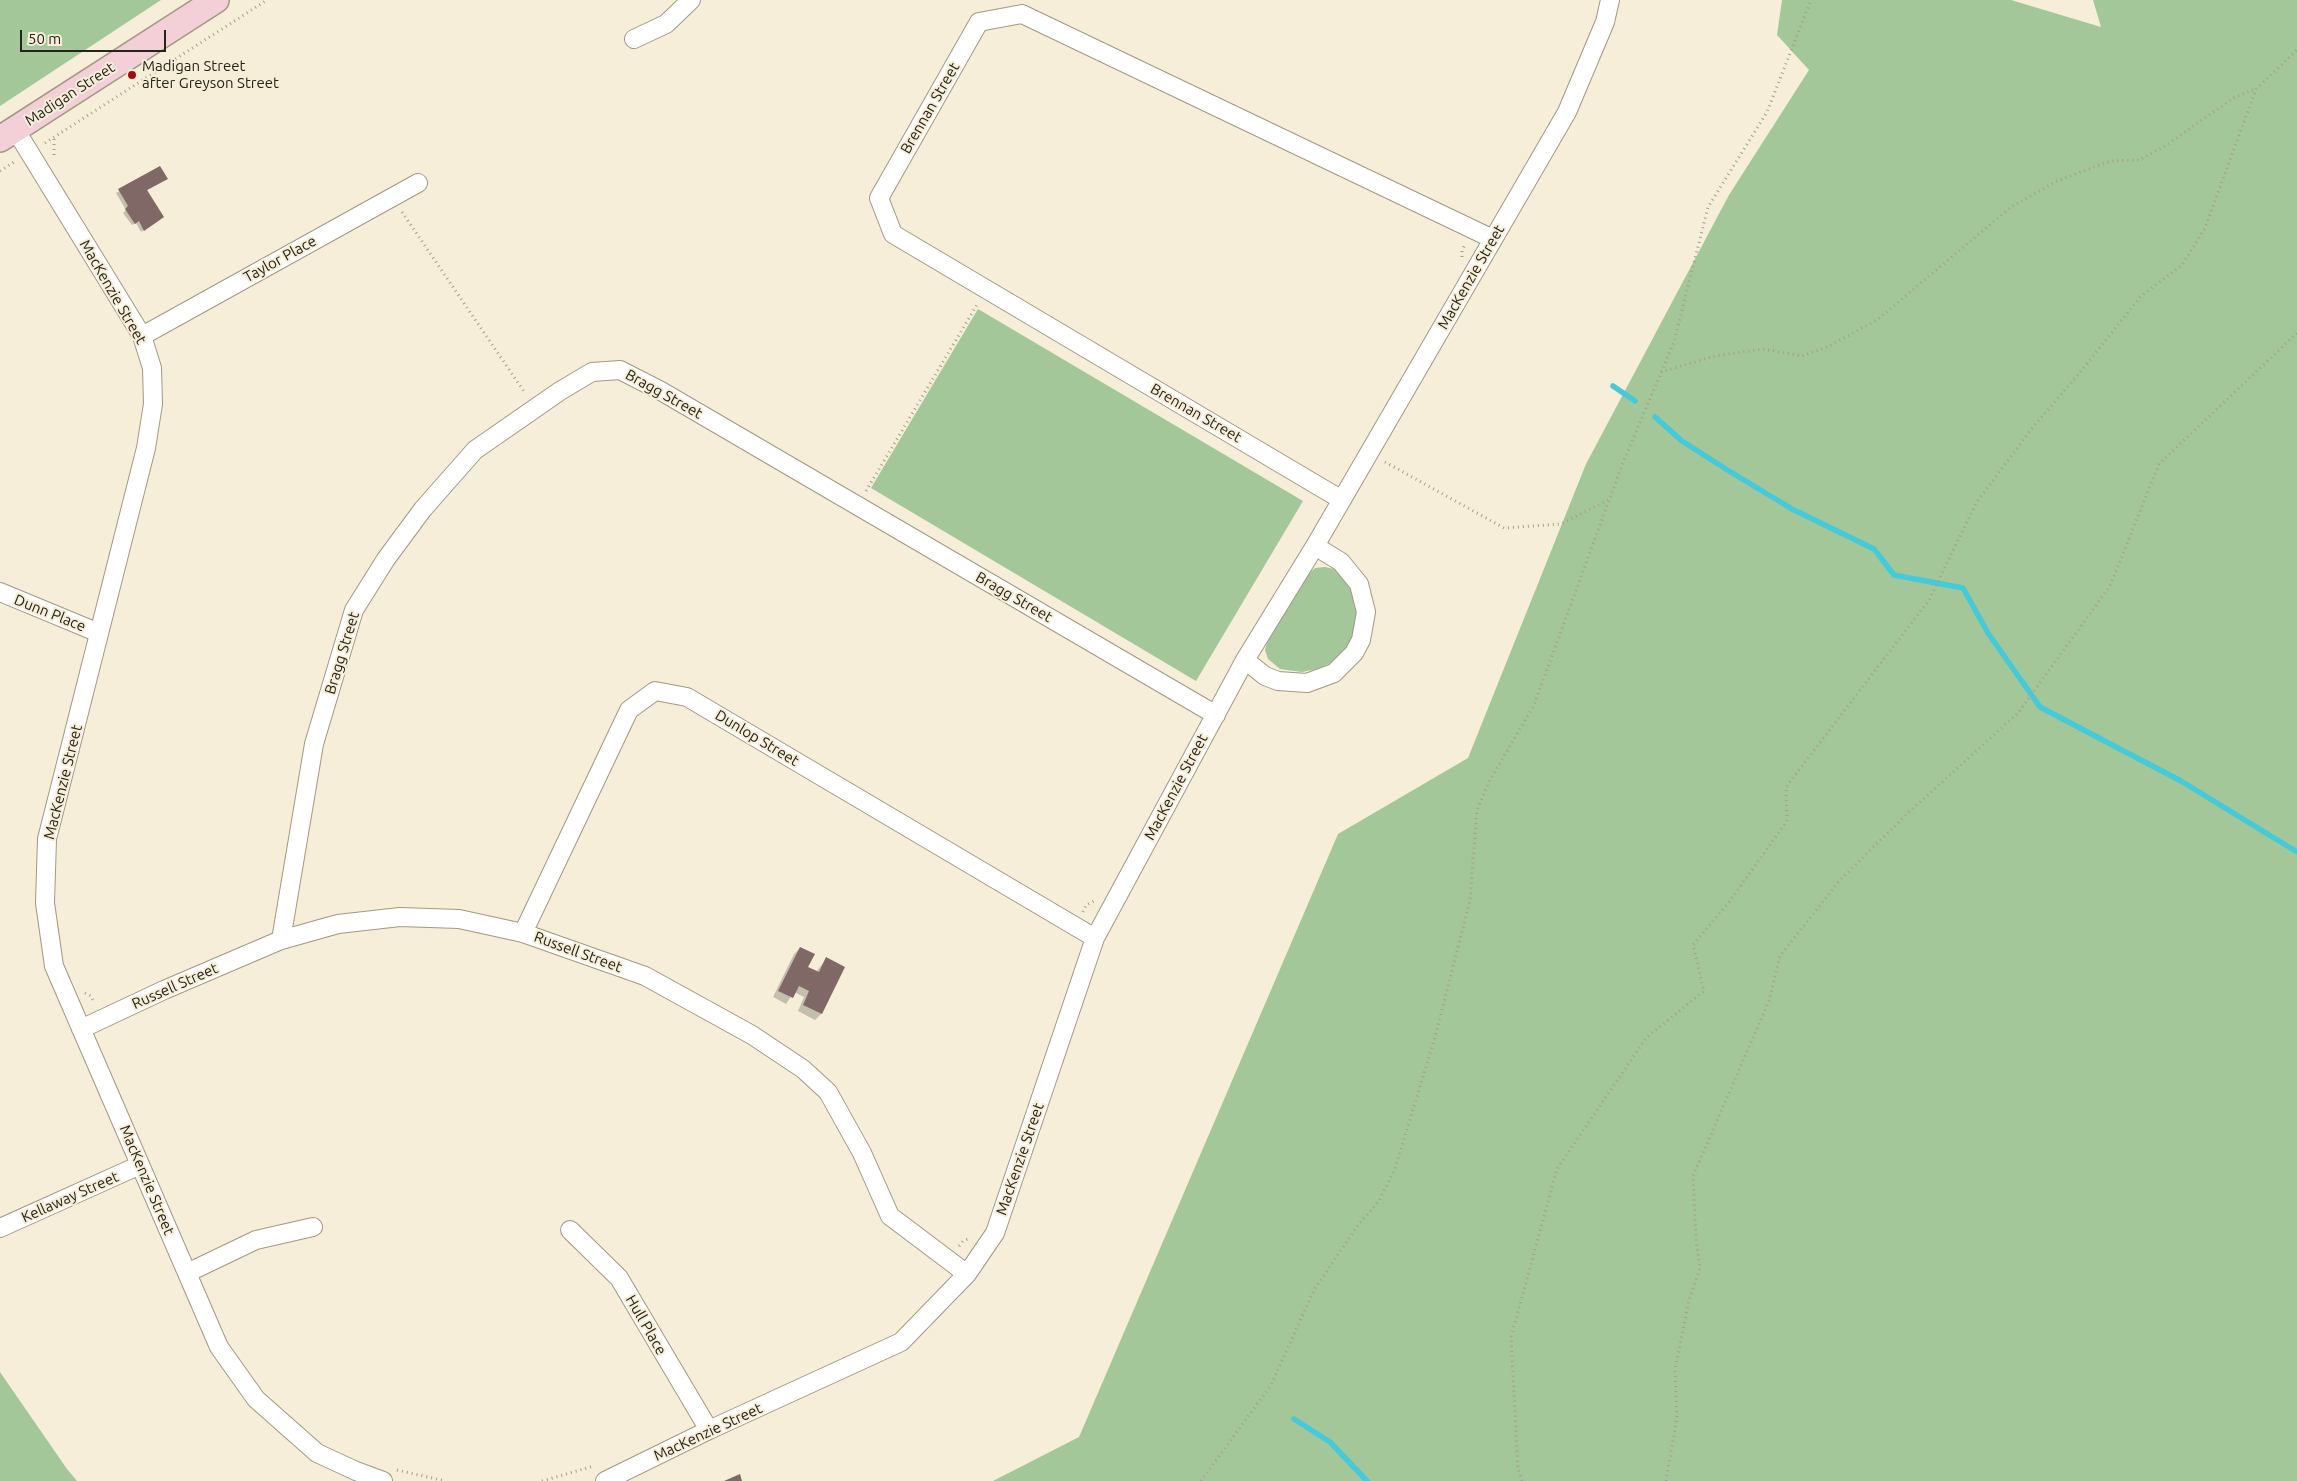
<!DOCTYPE html>
<style>
body{margin:0}
#map{position:relative;width:2297px;height:1481px;overflow:hidden;background:#f6eed8;font-family:Ubuntu,sans-serif}
canvas{display:block}
.scale{position:absolute;left:20px;top:30px;width:146px;height:22px;box-sizing:border-box;border:2px solid #26231b;border-top:0;padding-left:6px;font-size:15px;line-height:18px;white-space:nowrap;color:#26231b;-webkit-text-stroke:4px #f6eed8;paint-order:stroke}
</style>
<div id="map">
<canvas width="2297" height="1481"></canvas>
<div class="scale">50 m</div>
</div>
<script>
const c = document.querySelector('canvas').getContext('2d');
c.lineJoin = 'round';
function paint(path, color) {
  c.fillStyle = color;
  c.fill(path, 'evenodd');
}
function toPath(rows) {
  const path = new Path2D();
  for (const r of rows) {
    path.moveTo(r[0], r[1]);
    for (let i = 2; i < r.length; i += 2) path.lineTo(r[i], r[i + 1]);
  }
  return path;
}
function stroke(path, color, width, dash) {
  c.strokeStyle = color;
  c.lineWidth = width;
  c.lineCap = dash ? 'butt' : 'round';
  c.setLineDash(dash || []);
  c.stroke(path);
}
function label(font, color, halo, rows, align = 'center') {
  c.font = font + ' Ubuntu,sans-serif';
  c.lineWidth = 4;
  c.setLineDash([]);
  c.textBaseline = 'middle';
  c.strokeStyle = halo;
  c.fillStyle = color;
  for (const [text, x, y, turn = 0] of rows) {
    c.save();
    c.translate(x, y);
    c.rotate((+turn || 0) * Math.PI / 180);
    c.textAlign = isNaN(turn) ? turn : align;
    if (halo) c.strokeText(text, 0, 0);
    c.fillText(text, 0, 0);
    c.restore();
  }
}
paint(toPath([
 [0,0,161,0,0,106],
 [1782,0,2011,0,2101,27,2093,0,2297,0,2297,1481,993,1481,1079,1437,1338,834,1468,758,1586,464,1729,195,1809,70,1777,35],
 [978,309,1303,501,1196,681,871,488],
 [1325,567,1334,569,1347,580,1357,601,1358,612,1354,638,1345,651,1333,662,1317,669,1302,672,1280,669,1268,659,1265,650,1267,642,1309,573,1315,568],
 [0,1372,67,1469,77,1481,0,1481]
]), '#a4c799');
paint(toPath([
 [160,168,166,179,146,191,160,220,141,232,136,223,132,225,123,213,126,210,116,193],
 [800,948,807,967,816,972,826,959,843,967,821,1014,815,1020,798,1011,804,997,794,992,786,1004,773,997,794,954]
]), '#0003');
stroke(toPath([
 [1613,386,1635,401],
 [1655,417,1682,441,1729,471,1792,509,1874,549,1894,575,1963,588,1988,633,2040,707,2181,781,2297,852],
 [1294,1419,1330,1442,1367,1481]
]), '#46c9d8', 5.5);
paint(toPath([
 [160,166,168,179,147,190,164,217,144,231,139,221,135,224,125,209,128,206,118,189],
 [800,947,815,954,808,967,819,972,826,957,845,967,822,1014,803,1005,809,991,799,986,793,998,778,991],
 [740,1474,742,1481,724,1481]
]), '#806866');
const street = toPath([
 [634,39,666,24,691,0],
 [15,129,142,336,152,368,153,404,146,448,47,839,45,903,54,966,219,1347,256,1399,317,1453,356,1471,383,1481],
 [142,336,418,183],
 [1342,500,893,234,879,198,979,22,1022,14,1493,239],
 [0,592,99,633],
 [1245,660,1265,676,1278,681,1307,683,1334,673,1354,653,1361,640,1366,612,1359,584,1341,562,1315,546],
 [523,933,629,710,655,691,687,697,1095,938],
 [281,940,314,744,354,610,386,559,423,509,475,450,560,391,592,372,620,370,661,391,1216,715],
 [81,1029,164,990,281,940,338,924,400,917,459,919,523,933,645,976,752,1035,803,1069,828,1092,862,1153,890,1216,967,1274],
 [0,1228,140,1165],
 [570,1230,619,1278,709,1430],
 [187,1273,256,1240,313,1227],
 [605,1481,709,1430,901,1342,967,1274,995,1233,1095,938,1245,660,1315,546,1567,112,1605,22,1610,0]
]);
const secondary = toPath([
 [0,139,216,0]
]);
stroke(street, '#a09984', 20);
stroke(secondary, '#a09984', 28);
stroke(toPath([
 [45,143,267,0],
 [54,155,54,138],
 [0,171,14,162],
 [402,212,525,393],
 [1462,257,1462,251,1465,244],
 [1661,372,1715,356,1762,349,1802,356,1827,347,1877,320,2011,207,2057,181,2110,161,2139,160,2165,146,2235,97,2255,89],
 [1385,462,1504,528,1561,524,1608,500],
 [866,491,978,303],
 [1083,912,1086,905,1094,901],
 [85,993,91,996,94,1003],
 [959,1246,963,1241,970,1238],
 [397,1470,445,1481],
 [542,1481,594,1466],
 [1201,1481,1271,1385,1314,1290,1358,1225,1379,1201,1395,1169,1435,1037,1470,900,1477,810,1490,780,1534,705,1622,465,1674,342,1708,207,1767,112,1811,0],
 [1522,1481,1518,1468,1511,1337,1557,1169,1646,1038,1704,991,1693,945,1729,902,1787,821,1786,787,1929,600,1976,503,2033,427,2077,376,2141,296,2182,265,2205,228,2256,89,2297,50],
 [1666,1481,1677,1418,1675,1370,1689,1300,1700,1268,1696,1239,1693,1176,1769,1001,1780,956,1840,880,1907,814,2018,713,2110,586,2159,464,2297,333]
]), '#a49e8d', 3, [1, 4]);
stroke(street, '#fff', 18);
stroke(secondary, '#f3d0d7', 25);
for (const [x, y, r, color] of [
 [132,75,5,"#a30b0b"]
]) {
  const dot = new Path2D();
  dot.arc(x, y, r, 0, 2 * Math.PI);
  c.fillStyle = color;
  c.fill(dot);
  stroke(dot, '#f6eed8', 2);
}
label('15px', '#26231b', '#f6eed8', [
 ["Madigan Street",142,66],
 ["after Greyson Street",142,83]
], 'left');
label('15px', '#26231b', '#f6eed8', [
 ["Madigan Street",70,94,-33],
 ["Brennan Street",930,108,-60],
 ["Taylor Place",280,259,-29],
 ["MacKenzie Street",1471,277,-60],
 ["MacKenzie Street",113,292,60],
 ["Bragg Street",664,394,29],
 ["Brennan Street",1196,413,30],
 ["Bragg Street",1014,597,30],
 ["Dunn Place",50,613,22],
 ["Bragg Street",342,653,-73],
 ["Dunlop Street",757,738,31],
 ["MacKenzie Street",63,782,-76],
 ["MacKenzie Street",1176,787,-62],
 ["Russell Street",578,952,20],
 ["Russell Street",175,986,-24],
 ["MacKenzie Street",1020,1159,-71],
 ["MacKenzie Street",147,1180,67],
 ["Kellaway Street",70,1197,-24],
 ["Hull Place",646,1325,60],
 ["MacKenzie Street",708,1432,-25]
]);
</script>
